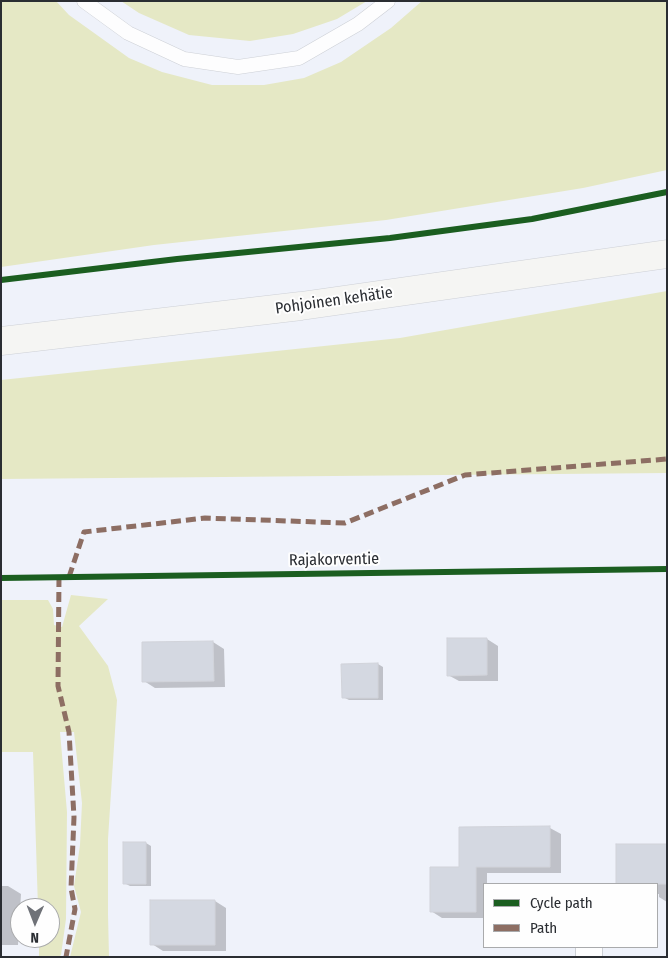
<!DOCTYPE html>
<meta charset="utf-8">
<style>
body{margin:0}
#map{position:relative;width:668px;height:958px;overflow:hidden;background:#eff2fa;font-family:"Fira Sans Condensed",sans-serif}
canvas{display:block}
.frame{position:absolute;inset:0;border:2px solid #2a2d32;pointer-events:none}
.legend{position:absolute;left:483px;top:883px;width:175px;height:65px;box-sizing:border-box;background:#fefefe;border:1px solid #a9aaac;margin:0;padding:6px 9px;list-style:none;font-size:15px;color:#2a2d32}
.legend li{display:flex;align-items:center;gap:10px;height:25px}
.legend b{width:25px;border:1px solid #a9aaac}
.north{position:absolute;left:10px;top:898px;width:50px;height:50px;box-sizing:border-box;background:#fefefe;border:1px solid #a9aaac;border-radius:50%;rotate:181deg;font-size:14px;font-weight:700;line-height:20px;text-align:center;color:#2a2d32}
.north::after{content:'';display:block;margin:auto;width:18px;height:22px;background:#6f7278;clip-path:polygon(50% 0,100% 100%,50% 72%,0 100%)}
</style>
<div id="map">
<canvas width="668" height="958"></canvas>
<div class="frame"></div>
<ul class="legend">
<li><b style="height:6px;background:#1b5e20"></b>Cycle path</li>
<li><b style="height:6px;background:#8d6e63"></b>Path</li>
</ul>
<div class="north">N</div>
</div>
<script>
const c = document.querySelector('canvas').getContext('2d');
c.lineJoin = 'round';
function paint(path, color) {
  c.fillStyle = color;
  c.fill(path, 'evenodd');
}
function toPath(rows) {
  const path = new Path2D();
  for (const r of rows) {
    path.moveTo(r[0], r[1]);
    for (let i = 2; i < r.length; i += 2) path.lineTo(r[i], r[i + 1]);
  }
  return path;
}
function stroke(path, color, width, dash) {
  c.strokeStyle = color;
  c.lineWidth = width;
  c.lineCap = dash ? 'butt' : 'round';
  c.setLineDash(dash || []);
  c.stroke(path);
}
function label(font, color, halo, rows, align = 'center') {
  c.font = font + ' "Fira Sans Condensed",sans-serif';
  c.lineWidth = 4;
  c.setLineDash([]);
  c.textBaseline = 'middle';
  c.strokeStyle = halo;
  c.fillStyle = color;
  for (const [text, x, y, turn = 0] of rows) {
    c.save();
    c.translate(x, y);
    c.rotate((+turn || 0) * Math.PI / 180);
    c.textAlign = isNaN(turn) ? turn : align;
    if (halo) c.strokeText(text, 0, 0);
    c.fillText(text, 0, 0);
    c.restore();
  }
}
paint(toPath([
 [1,1,56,1,69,15,129,58,162,72,212,85,264,85,304,78,341,62,391,28,422,1,667,1,667,170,583,188,386,220,154,245,1,267],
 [121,1,367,1,337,19,293,34,250,41,189,35,139,13],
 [667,291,667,473,1,479,1,380,400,338],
 [71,595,108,599,79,626,108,666,117,700,108,839,108,914,109,957,70,957,81,912,74,886,80,845,82,803,74,732,60,732,67,812,66,919,61,955,59,957,39,957,39,938,50,938,50,908,38,908,33,752,1,752,1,600,48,600,53,609,54,625,62,627]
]), '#e5e8c5');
paint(toPath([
 [487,639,498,646,498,681,459,681,448,675],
 [213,642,224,649,225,687,155,688,144,681],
 [378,664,383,667,383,700,349,700,343,697],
 [460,828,550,828,561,834,561,873,487,873,487,884,484,884,484,918,442,918,431,911,460,868],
 [146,843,151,846,151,886,130,886,124,883],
 [617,845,667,845,667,902,659,897,659,894,657,894,657,884,617,884],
 [1,886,8,886,21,894,18,945,1,945],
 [215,901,226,908,226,951,163,951,152,944]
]), '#0003');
const building = toPath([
 [447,638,487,638,487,675,447,676,447,638],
 [213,641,214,681,142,682,142,642,213,641],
 [378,663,378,698,342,698,341,664,378,663],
 [550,826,550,867,476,867,476,912,430,912,430,867,459,867,459,827,550,826],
 [123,842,146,842,146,884,123,884,123,842],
 [616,844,667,844,667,884,616,884,616,844],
 [150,900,215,900,215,945,150,945,150,900]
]);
paint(building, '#d4d8e1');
stroke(building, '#d1d3da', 1);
const service = toPath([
 [84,1,128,33,184,59,238,67,299,58,358,24,388,1]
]);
const minor = toPath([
 [589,957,589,947]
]);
const secondary = toPath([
 [1,341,301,306,667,254]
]);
stroke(service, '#cdd0d6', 15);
stroke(minor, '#cdd0d6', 28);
stroke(secondary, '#cdd0d6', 29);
stroke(service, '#fdfdfe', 14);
stroke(minor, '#fdfdfe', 26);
stroke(secondary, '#f5f5f3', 28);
stroke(toPath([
 [59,577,58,686,69,732,74,817,71,888,75,909,66,957],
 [69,577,84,532,205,518,345,523,465,475,667,459]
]), '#8d6e63', 5, [10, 5]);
stroke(toPath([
 [1,280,177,259,390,238,532,219,667,192],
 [1,578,667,569]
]), '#1b5e20', 6);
label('16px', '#2a2d32', '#fefefe', [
 ["Pohjoinen kehätie",334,301,-8],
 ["Rajakorventie",334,560,-1]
]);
</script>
